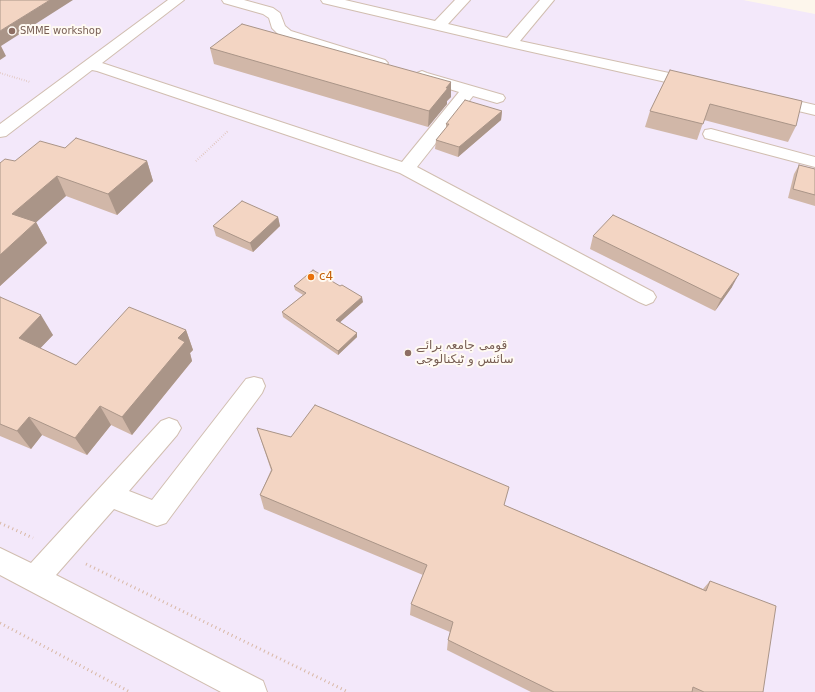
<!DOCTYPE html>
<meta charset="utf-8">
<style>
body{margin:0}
canvas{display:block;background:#fdf6ec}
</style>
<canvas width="815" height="692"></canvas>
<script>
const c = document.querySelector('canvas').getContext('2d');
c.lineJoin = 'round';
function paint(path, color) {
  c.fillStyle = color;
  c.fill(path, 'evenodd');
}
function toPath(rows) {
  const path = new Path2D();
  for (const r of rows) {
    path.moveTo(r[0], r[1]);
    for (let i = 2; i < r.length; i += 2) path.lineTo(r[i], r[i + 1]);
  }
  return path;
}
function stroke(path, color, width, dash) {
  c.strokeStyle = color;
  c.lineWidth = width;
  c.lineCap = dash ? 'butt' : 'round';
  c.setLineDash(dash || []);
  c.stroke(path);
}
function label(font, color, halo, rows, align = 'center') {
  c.font = font + ' "DejaVu Sans",Vazirmatn,sans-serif';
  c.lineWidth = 4;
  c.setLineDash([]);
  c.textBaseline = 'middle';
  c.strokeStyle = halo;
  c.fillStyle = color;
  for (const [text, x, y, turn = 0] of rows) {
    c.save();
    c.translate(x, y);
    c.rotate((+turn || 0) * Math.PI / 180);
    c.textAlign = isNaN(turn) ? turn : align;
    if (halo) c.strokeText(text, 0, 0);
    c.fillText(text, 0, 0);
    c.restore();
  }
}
paint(toPath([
 [0,0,743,0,815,14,815,692,0,692]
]), '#f3e8fa');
const minor = toPath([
 [168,0,184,0,102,63,402,162,459,92,417,79,414,76,417,73,422,71,427,73,503,95,505,98,503,101,497,103,473,96,417,167,653,292,656,297,653,302,646,305,639,302,400,173,97,71,92,70,6,136,0,137,0,124,168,0],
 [222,0,244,0,273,8,280,13,285,26,291,31,385,60,388,63,385,66,380,68,281,37,272,28,269,18,263,14,224,3,222,0],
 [321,0,345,0,435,21,455,0,470,0,448,24,507,38,540,0,554,0,520,41,697,79,702,81,705,84,702,87,697,89,510,47,323,3,321,0],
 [771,95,815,105,815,115,765,103,763,100,765,97,771,95],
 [711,129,815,157,815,167,705,138,703,134,705,130,711,129],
 [254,377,262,379,265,386,262,393,166,523,157,526,114,509,56,575,263,681,267,692,221,692,0,575,0,548,31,563,161,421,169,418,177,421,181,428,177,435,129,491,152,500,246,379,254,377]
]);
stroke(minor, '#d1beb0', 2);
stroke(toPath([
 [0,73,30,82],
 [196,161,228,131]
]), '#d9b8a5', 2, [0.5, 2]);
stroke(toPath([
 [0,523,33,538],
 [86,564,348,692],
 [0,623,130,692]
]), '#d9b8a5', 3, [1, 3.5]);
paint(minor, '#fff');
paint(toPath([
 [210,48,451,82,451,97,447,101,447,104,428,127,214,64],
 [670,70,796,126,788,142,704,120,697,140,645,127,650,111],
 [502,111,501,120,458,157,435,149,436,140,446,128,446,124],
 [65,148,147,161,153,181,117,215,66,196,36,222,47,243,0,286,0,163,15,161],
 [799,165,815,169,815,206,788,198,794,174],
 [278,217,280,226,253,252,216,236,213,226],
 [593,236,732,287,715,311,590,249],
 [294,286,363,302,340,322,357,333,357,337,338,355,283,317,282,312,303,295,295,290],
 [0,297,53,335,40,348,76,365,186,330,193,350,190,353,192,361,132,435,111,425,87,455,42,435,31,449,0,436],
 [257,428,504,505,703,589,710,581,763,692,531,692,447,650,448,640,450,632,410,615,411,604,423,575,264,509,260,495,271,470]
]), '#d1b7a8');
paint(toPath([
 [50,0,73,0,1,46,6,56,0,60,0,31],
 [451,82,451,97,447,101,447,104,428,127,429,111,446,88],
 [502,111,501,120,458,157,459,147],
 [147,161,153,181,117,215,108,194],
 [57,176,66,196,23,234,12,214],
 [278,217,280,226,253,252,250,243],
 [36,222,47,243,0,286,0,255],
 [739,274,732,287,715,311,721,299],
 [362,297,363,302,337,325,336,320],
 [41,315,53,335,32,357,19,338],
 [186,330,193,350,190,353,192,361,132,435,122,417,178,338],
 [357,333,357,337,338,355,338,351],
 [100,406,111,425,87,455,75,438],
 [29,417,42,435,31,449,17,431]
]), '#aa9588');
const building = toPath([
 [0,0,50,0,0,31,0,0],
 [242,24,451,82,446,88,448,88,429,111,210,48,242,24],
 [670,70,802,101,796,126,710,104,703,124,650,111,670,70],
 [465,100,502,111,459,147,436,140,449,124,446,124,465,100],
 [76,138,147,161,108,194,57,176,12,214,36,222,0,255,0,163,5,159,15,161,40,141,65,148,76,138],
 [799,165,815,169,815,195,793,189,799,165],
 [242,201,278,217,250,243,213,226,242,201],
 [613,215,739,274,721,299,593,236,613,215],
 [313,270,340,286,342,285,362,297,336,320,357,333,338,351,282,312,306,293,294,286,313,270],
 [0,297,41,315,19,338,76,365,129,307,186,330,178,338,185,342,122,417,100,406,75,438,29,417,17,431,0,424,0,297],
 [315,405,509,487,504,505,706,591,710,581,776,606,763,692,704,692,693,687,692,692,554,692,448,640,453,622,411,604,427,565,260,495,272,470,257,428,291,437,315,405]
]);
paint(building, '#f3d5c3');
stroke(building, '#aa9588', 1);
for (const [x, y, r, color] of [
 [12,31,4,"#8d6e63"],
 [311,277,4,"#e8710a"],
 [408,353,4,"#8d6e63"]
]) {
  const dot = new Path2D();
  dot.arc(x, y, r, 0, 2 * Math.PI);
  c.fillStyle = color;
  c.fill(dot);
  stroke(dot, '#fffaf3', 1.5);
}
label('10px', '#785e54', '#fffaf3', [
 ["SMME workshop",20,31]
], 'left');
label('12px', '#c56008', '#fffaf3', [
 ["c4",319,277]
], 'left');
label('12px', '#785e54', '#fffaf3', [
 ["قومی جامعہ برائے",416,346],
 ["سائنس و ٹیکنالوجی",416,360]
], 'left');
</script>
